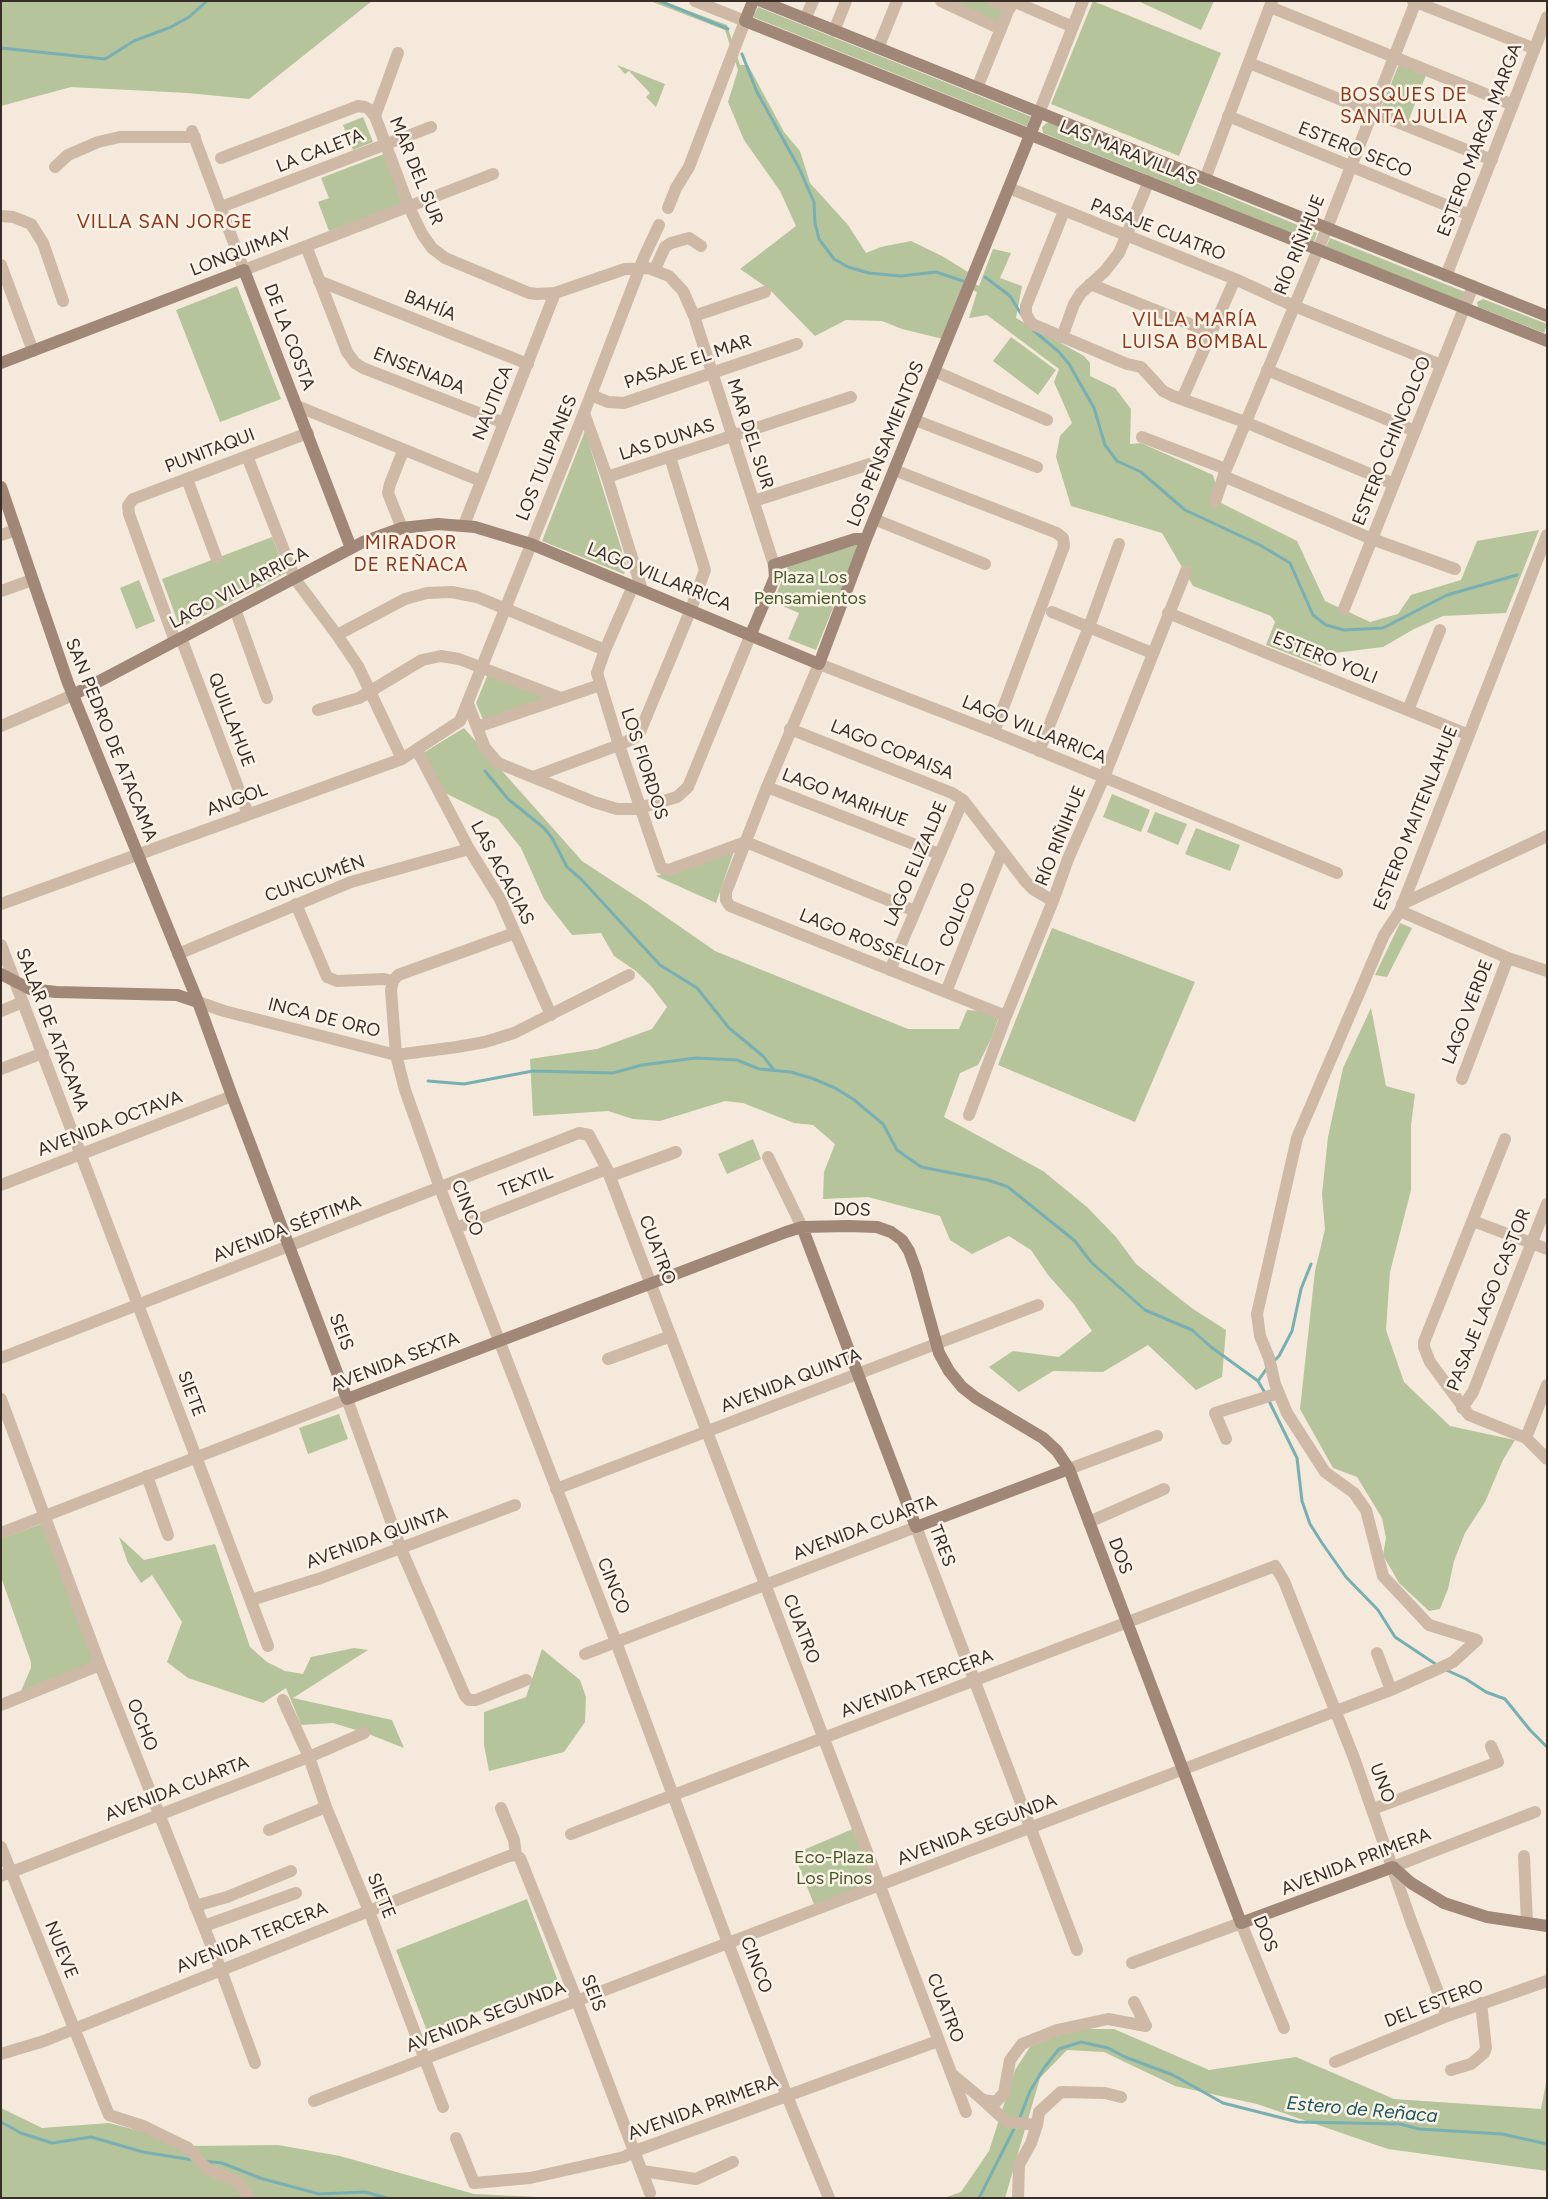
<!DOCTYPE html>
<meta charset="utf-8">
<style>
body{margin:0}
#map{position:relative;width:1548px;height:2199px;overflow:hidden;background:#f4e9db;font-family:Figtree,sans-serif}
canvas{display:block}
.frame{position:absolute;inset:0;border:2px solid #392d28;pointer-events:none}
</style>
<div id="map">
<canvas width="1548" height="2199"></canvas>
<div class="frame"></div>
</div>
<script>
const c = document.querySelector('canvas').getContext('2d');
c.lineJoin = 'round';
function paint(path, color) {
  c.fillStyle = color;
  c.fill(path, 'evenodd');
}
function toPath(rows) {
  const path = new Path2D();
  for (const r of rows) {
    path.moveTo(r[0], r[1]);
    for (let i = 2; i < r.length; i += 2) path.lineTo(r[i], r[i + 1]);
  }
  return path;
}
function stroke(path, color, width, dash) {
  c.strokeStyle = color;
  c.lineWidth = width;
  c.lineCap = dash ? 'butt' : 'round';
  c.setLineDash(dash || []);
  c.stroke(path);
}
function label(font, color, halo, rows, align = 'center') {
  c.font = font + ' Figtree,sans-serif';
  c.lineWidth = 5;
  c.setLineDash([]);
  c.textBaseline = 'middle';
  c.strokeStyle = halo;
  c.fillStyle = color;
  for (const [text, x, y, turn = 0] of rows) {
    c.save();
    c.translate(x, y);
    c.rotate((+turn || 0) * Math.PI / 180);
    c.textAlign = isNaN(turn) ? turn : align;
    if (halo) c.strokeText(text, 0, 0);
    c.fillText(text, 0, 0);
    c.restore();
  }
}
paint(toPath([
 [1,1,372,1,249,99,188,93,71,87,1,106],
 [650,1,662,1,727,25,740,65,748,65,784,132,800,151,810,183,848,225,866,253,881,247,911,241,942,256,968,272,965,279,979,286,993,249,1011,253,1000,278,1022,286,1016,318,1084,356,1090,363,1090,376,1115,388,1131,409,1130,444,1141,443,1213,475,1221,503,1297,541,1325,601,1370,622,1398,614,1411,595,1461,580,1477,541,1539,530,1506,613,1443,616,1414,629,1383,647,1326,654,1321,666,1266,645,1275,622,1271,616,1193,586,1162,533,1071,506,1056,457,1060,436,1072,423,1054,382,1059,369,987,315,969,318,977,292,963,286,943,339,902,329,882,321,846,320,815,336,769,289,740,269,796,226,780,191,744,140,728,102,738,70,725,30],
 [945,1,990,1,1007,9,1001,26],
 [1093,1,1221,53,1179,156,1051,104],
 [1138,1,1214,1,1201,30],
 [758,7,1032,117,1028,127,753,17],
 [1399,64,1426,75,1408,122,1380,111],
 [617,65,665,84,656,107,646,97,650,93,629,71,625,74],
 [363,117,373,142,353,150,343,125],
 [1048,122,1317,233,1314,242,1043,133,1042,127],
 [384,154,403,204,329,231,318,202,329,198,321,178],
 [1330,238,1465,292,1462,301,1326,247],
 [237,286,281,399,220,422,176,310],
 [1483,299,1547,324,1544,333,1478,307,1477,302],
 [1011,337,1056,370,1038,395,993,361],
 [585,431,627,567,624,574,542,541],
 [272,537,286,573,180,628,162,579],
 [859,544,816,650,788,639,799,613,773,602,788,566],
 [139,580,155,621,136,629,120,588],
 [488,674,549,698,484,722,476,703],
 [464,728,582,861,643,901,715,951,908,1029,959,1029,967,1010,982,1011,998,1019,992,1037,978,1065,960,1073,944,1117,1043,1171,1087,1207,1116,1237,1136,1264,1193,1309,1226,1330,1222,1377,1196,1390,1148,1345,1103,1372,1053,1371,1019,1392,989,1367,1013,1351,1059,1357,1092,1331,1073,1303,1048,1275,1031,1250,1009,1236,972,1254,950,1240,940,1216,868,1197,823,1199,824,1172,835,1144,813,1125,794,1123,743,1103,725,1101,660,1121,633,1119,608,1111,533,1116,530,1059,597,1049,652,1029,667,1007,651,986,636,971,614,956,601,933,572,935,544,899,521,848,498,819,445,793,423,753],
 [1112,794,1150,810,1141,832,1103,817],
 [1155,812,1187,824,1178,845,1147,832],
 [1196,828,1240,845,1230,871,1185,854],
 [735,848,716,903,656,876],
 [1400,923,1412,928,1387,977,1375,975],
 [1052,928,1195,982,1135,1122,998,1065],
 [1371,1008,1386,1086,1415,1094,1411,1125,1411,1190,1390,1272,1386,1330,1404,1382,1450,1426,1515,1440,1503,1460,1485,1502,1465,1533,1454,1561,1448,1589,1440,1609,1429,1611,1399,1583,1383,1555,1386,1538,1382,1518,1357,1477,1333,1468,1300,1409,1315,1271,1325,1229,1322,1194,1328,1137,1343,1068],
 [753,1139,761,1159,727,1174,718,1154],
 [339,1414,348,1439,308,1454,299,1428],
 [41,1524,44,1526,93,1660,91,1663,21,1691,31,1668,31,1662,1,1577,1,1539],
 [119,1537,144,1560,215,1544,250,1647,267,1662,285,1671,303,1674,311,1657,354,1648,368,1650,293,1698,392,1720,404,1748,366,1733,333,1723,301,1725,286,1688,263,1703,188,1678,167,1662,182,1622,152,1575,141,1583,128,1563],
 [542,1649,580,1680,586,1697,585,1722,564,1752,489,1771,484,1745,484,1712,526,1697],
 [855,1828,877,1884,815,1907,794,1854],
 [527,1899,558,1981,427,2031,396,1950],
 [1074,2029,1114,2029,1209,2070,1296,2057,1394,2099,1541,2109,1547,2078,1547,2171,1388,2149,1257,2104,1175,2086,1104,2052,1067,2050,1040,2078,1005,2198,944,2198,961,2192,989,2151,1015,2070,1030,2047],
 [1,2108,42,2128,109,2123,156,2135,188,2146,278,2145,340,2156,474,2194,560,2198,1,2198]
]), '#b5c49a');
stroke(toPath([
 [660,1,728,29],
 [1,48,105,59,134,41,171,27,189,17,207,1],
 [742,54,757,92,799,168,814,202,815,223,819,239,834,259,848,267,869,273,901,276,936,272,963,281],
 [985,277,1010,296,1021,314],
 [1033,330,1059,352,1069,364,1094,408,1105,445,1117,461,1141,472,1185,510,1260,545,1290,563,1313,615,1326,625,1344,630,1383,628,1447,595,1517,575],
 [485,771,508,799,544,828,552,838,567,867,581,879,648,952,660,965,697,988,729,1028,763,1056,773,1069],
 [428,1081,464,1084,533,1071,613,1073,642,1065,696,1058,737,1060,759,1069,791,1072,814,1079,835,1088,853,1099,883,1124,897,1150,921,1167,988,1180,1008,1187,1075,1241,1091,1262,1145,1310,1192,1330,1211,1347,1258,1381,1265,1393],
 [1273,1362,1279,1356,1292,1331,1301,1289,1311,1264],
 [1258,1381,1267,1368],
 [1269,1401,1297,1458,1302,1501,1310,1524,1322,1543,1346,1577,1378,1610,1395,1637,1437,1665],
 [1444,1669,1466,1679,1486,1692,1505,1699,1530,1730,1547,1747],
 [1019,2120,1030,2091,1044,2068,1059,2049,1081,2042,1108,2048,1125,2057,1173,2075,1223,2103,1298,2122,1400,2124,1419,2129,1502,2134,1547,2144],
 [1,2122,21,2133,52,2143,91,2137,143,2152,193,2160],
 [204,2161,222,2163,260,2178,319,2194,365,2192,387,2198],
 [979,2198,1015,2127]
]), '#78afb3', 3);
stroke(toPath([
 [941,1,1001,29],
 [994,1,1010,8],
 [1013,1,1073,27],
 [1413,1,1533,48],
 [1270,7,1513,105],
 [805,19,813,1],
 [834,31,846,1],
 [878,48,897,1],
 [1249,63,1492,160],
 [977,88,1012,1],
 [1039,113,1083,1],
 [375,116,398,53],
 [1228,116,1470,215],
 [192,131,244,270,493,174],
 [221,158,358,106,365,107,369,109,375,116,409,207,422,234,432,248,445,258,529,293,537,294,555,293,625,269,648,268,669,276,683,291,694,316,774,565],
 [55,167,68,155,98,142,120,137,195,137],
 [1205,179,1272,1],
 [1009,188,1235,279,1294,306,1441,365],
 [221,207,431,127],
 [668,208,676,188,689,167,745,21,695,1],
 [1064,211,1026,306,1026,314,1032,324,1127,364,1141,367,1163,391,1173,396,1245,422,1394,484],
 [1,216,13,217,31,224,43,243,63,301],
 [306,246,347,352,355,363,363,368,504,423],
 [1,265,33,351],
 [655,269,665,247,671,243,689,238,701,246],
 [1446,276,1547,17],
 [319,281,528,364],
 [1090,284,1210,332],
 [694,316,765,292],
 [1062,337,1074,304,1081,293,1105,271,1119,253,1149,181],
 [1267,370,1415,431],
 [934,371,1047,420],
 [591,395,608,402,624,403,797,344],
 [1182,399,1235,279],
 [297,406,481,481],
 [584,413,607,477,642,590],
 [915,420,1037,467],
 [1142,437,1226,469],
 [247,456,295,579,337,635,358,666,402,759],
 [894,470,1057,533,1063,538,1064,546,994,732],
 [1224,474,1228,478,1372,539,1455,569],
 [607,477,851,397],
 [187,479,216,557],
 [754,501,876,462],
 [1215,502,1225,472,1327,228,1416,1],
 [874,519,985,564],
 [464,525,555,293],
 [402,528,388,493,390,484,403,451],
 [1,535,16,530],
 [633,586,605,650,597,673,619,745,661,868,669,870,746,842,915,911],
 [1,591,32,580],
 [235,609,267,698],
 [1344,609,1473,286],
 [1052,612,1152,653],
 [1168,613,1469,735],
 [337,635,405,599,427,593,452,592,477,597,605,650],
 [181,638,248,814],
 [175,641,129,514,128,506,133,499,308,433],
 [468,704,485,748,498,763,594,802,617,809,636,809,677,797,688,787,751,634],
 [318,710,359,698,422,660,441,656,459,659,561,698],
 [1408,710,1440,630],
 [1,726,73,695],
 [477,727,600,685],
 [790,729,952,793,963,800,1026,882,1033,889,1053,901],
 [417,750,469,849,500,899,551,1015],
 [1039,751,1089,627,1119,544],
 [533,777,619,745,634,738,640,732,691,609,705,570,670,457],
 [767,787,939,854],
 [1,904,402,759,460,721,584,413,644,257,659,225],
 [296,904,327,977,337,981,384,979,393,981],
 [1402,904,1547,836],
 [1400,911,1508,958,1547,971],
 [1,945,268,1646],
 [178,954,351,882,469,849],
 [890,970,963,800],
 [393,981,391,990,396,1055,405,1090,440,1188,616,1642,728,1943,787,2096,829,2198],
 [393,981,398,975,515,933],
 [946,992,1002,851],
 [198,1002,224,1011,396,1055,457,1047,485,1042,514,1033,629,975],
 [1,1011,23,1002],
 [1006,1016,730,906,726,900,726,892,767,787,819,664,994,732,1337,873],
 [1,1069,43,1053],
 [1462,1079,1508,958],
 [969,1115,1006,1016,1053,901,1068,859,1104,777,1186,571],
 [1505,1139,1424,1342,1424,1347,1430,1362,1469,1415,1526,1438,1547,1459],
 [768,1157,802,1227],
 [610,1176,676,1152],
 [1,1185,232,1096],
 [1473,1221,1547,1249],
 [456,1228,607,1169],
 [1,1358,579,1133,589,1135,607,1169,966,2112],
 [608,1359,671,1336],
 [1,1399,100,1665,221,1970,255,2063],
 [1462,1408,1473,1392,1547,1204],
 [1526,1438,1547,1385],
 [1226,1439,1215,1413,1279,1393],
 [1069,1469,1157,1436],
 [147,1476,168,1535],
 [556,1489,1038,1305],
 [1089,1522,1164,1489],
 [1,1533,347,1399,401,1549,465,1696,469,1700,476,1700,526,1680],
 [251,1600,321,1578,515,1505],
 [1377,1653,1391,1690],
 [585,1654,916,1527,1077,1950],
 [283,1700,309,1757,326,1807,369,1911,443,2107],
 [1,1705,100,1665],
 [501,1808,514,1840,516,1855,520,1858,577,2001,650,2193],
 [1373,1809,1498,1762,1491,1746],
 [269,1830,326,1807],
 [571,1834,1275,1566,1284,1581,1354,1758,1411,1921,1447,2016],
 [1,1847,109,2115,143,2126,188,2148,207,2169,238,2182,249,2198],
 [1524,1856,1527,1923],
 [1393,1867,1535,1812],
 [1,1876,309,1757,364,1733],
 [195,1906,227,1897,291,1871],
 [204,1926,296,1893],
 [1132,1963,1241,1923,1284,2028],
 [1,2054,44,2041,369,1911,509,1856,516,1855],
 [1335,2062,1447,2016,1547,1981],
 [1451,2070,1471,2064,1484,2053,1486,2048,1481,2003],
 [953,2075,983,2100,996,2102,1004,2093,1010,2060,1022,2044,1057,2030,1108,2019,1146,2026,1134,2002],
 [983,2100,1007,2122,1037,2125,1031,2143,1019,2165,1018,2198],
 [314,2101,1391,1690,1453,1662,1477,1640,1429,1625,1383,1576,1366,1510,1354,1493,1325,1472,1287,1413,1275,1384,1269,1358,1260,1336,1257,1314,1297,1138,1384,935,1400,911,1547,535],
 [1037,2125,1039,2112,1061,2092,1105,2093,1121,2097],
 [456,2138,474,2183,530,2178,624,2157,635,2151,938,2041],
 [642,2171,696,2179,733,2162]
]), '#cdb9a6', 12);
stroke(toPath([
 [753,1,745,21,1547,341],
 [761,1,1547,316],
 [1,363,244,270,351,548],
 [1,487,68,683,198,1002,232,1096,347,1399,786,1232,802,1227,848,1226,877,1227,891,1232,902,1240,909,1251,916,1270,939,1353,949,1371,962,1387,976,1398,1043,1438,1057,1451,1069,1469,1241,1923,1393,1867,1411,1883,1444,1903,1487,1917,1547,1926],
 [751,634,775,577,774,565,855,539,866,539],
 [73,695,363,542,402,528,438,524,475,527,531,544,819,664,866,539,1039,113],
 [1,974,30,989,56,992,177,995,198,1002],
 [802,1227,916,1527,1069,1469]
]), '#a18777', 12);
label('18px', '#392d28', '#fbf3e8', [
 ["ESTERO MARGA MARGA",1480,140,-69],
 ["ESTERO SECO",1355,150,22],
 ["LA CALETA",320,151,-21],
 ["LAS MARAVILLAS",1128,153,22],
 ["MAR DEL SUR",416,171,68],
 ["PASAJE CUATRO",1158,230,21],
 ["RÍO RIÑIHUE",1300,245,-68],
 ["LONQUIMAY",241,252,-21],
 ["BAHÍA",430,306,22],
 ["DE LA COSTA",289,337,69],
 ["PASAJE EL MAR",688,362,-19],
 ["ENSENADA",419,371,22],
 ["NAUTICA",493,403,-68],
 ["MAR DEL SUR",750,434,72],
 ["LAS DUNAS",667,440,-18],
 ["ESTERO CHINCOLCO",1392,441,-68],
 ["LOS PENSAMIENTOS",886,444,-68],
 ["PUNITAQUI",210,451,-21],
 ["LOS TULIPANES",547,458,-68],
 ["LAGO VILLARRICA",659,577,22],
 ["LAGO VILLARRICA",239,588,-28],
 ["ESTERO YOLI",1325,658,22],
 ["QUILLAHUE",231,720,69],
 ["LAGO VILLARRICA",1034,730,22],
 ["SAN PEDRO DE ATACAMA",111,740,68],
 ["LAGO COPAISA",892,750,22],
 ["LOS FIORDOS",644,764,72],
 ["LAGO MARIHUE",845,798,21],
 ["ANGOL",237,800,-20],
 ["ESTERO MAITENLAHUE",1416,818,-68],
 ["RÍO RIÑIHUE",1061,836,-68],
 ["LAGO ELIZALDE",916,864,-67],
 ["LAS ACACIAS",502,873,62],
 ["CUNCUMÉN",315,879,-20],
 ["COLICO",958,915,-68],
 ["LAGO ROSSELLOT",871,943,22],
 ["LAGO VERDE",1468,1012,-69],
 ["INCA DE ORO",324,1018,14],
 ["SALAR DE ATACAMA",52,1030,69],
 ["AVENIDA OCTAVA",110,1124,-21],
 ["TEXTIL",526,1182,-21],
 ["CINCO",467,1208,69],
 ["DOS",852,1210,1],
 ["AVENIDA SÉPTIMA",287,1229,-21],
 ["CUATRO",657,1250,69],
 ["PASAJE LAGO CASTOR",1489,1300,-68],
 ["SEIS",341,1332,69],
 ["AVENIDA SEXTA",395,1362,-21],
 ["AVENIDA QUINTA",791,1381,-21],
 ["SIETE",191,1394,69],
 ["AVENIDA CUARTA",865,1528,-21],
 ["AVENIDA QUINTA",377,1538,-20],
 ["TRES",942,1546,69],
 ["DOS",1120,1556,69],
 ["CINCO",613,1586,68],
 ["CUATRO",801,1629,69],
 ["AVENIDA TERCERA",917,1684,-21],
 ["OCHO",142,1725,68],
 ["UNO",1382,1783,70],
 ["AVENIDA CUARTA",177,1789,-21],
 ["AVENIDA SEGUNDA",977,1830,-21],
 ["AVENIDA PRIMERA",1356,1862,-21],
 ["SIETE",381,1896,68],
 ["DOS",1265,1934,68],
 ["AVENIDA TERCERA",252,1938,-22],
 ["NUEVE",61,1950,68],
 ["CINCO",756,1965,69],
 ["SEIS",593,1993,69],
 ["DEL ESTERO",1434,2004,-21],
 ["CUATRO",945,2008,69],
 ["AVENIDA SEGUNDA",486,2017,-21],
 ["AVENIDA PRIMERA",703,2108,-20]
]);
label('18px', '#465929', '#fbf3e8', [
 ["Plaza Los",810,578],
 ["Pensamientos",810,599],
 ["Eco-Plaza",834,1858],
 ["Los Pinos",834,1879]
]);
c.letterSpacing = '1px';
label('19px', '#8e381a', '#fbf3e8', [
 ["BOSQUES DE",1404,95],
 ["SANTA JULIA",1404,117],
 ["VILLA SAN JORGE",165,222],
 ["VILLA MARÍA",1195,320],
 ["LUISA BOMBAL",1195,342],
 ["MIRADOR",411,543],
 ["DE REÑACA",411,565]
]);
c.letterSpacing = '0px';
label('italic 19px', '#1a575d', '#fbf3e8', [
 ["Estero de Reñaca",1362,2110,5]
]);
</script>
